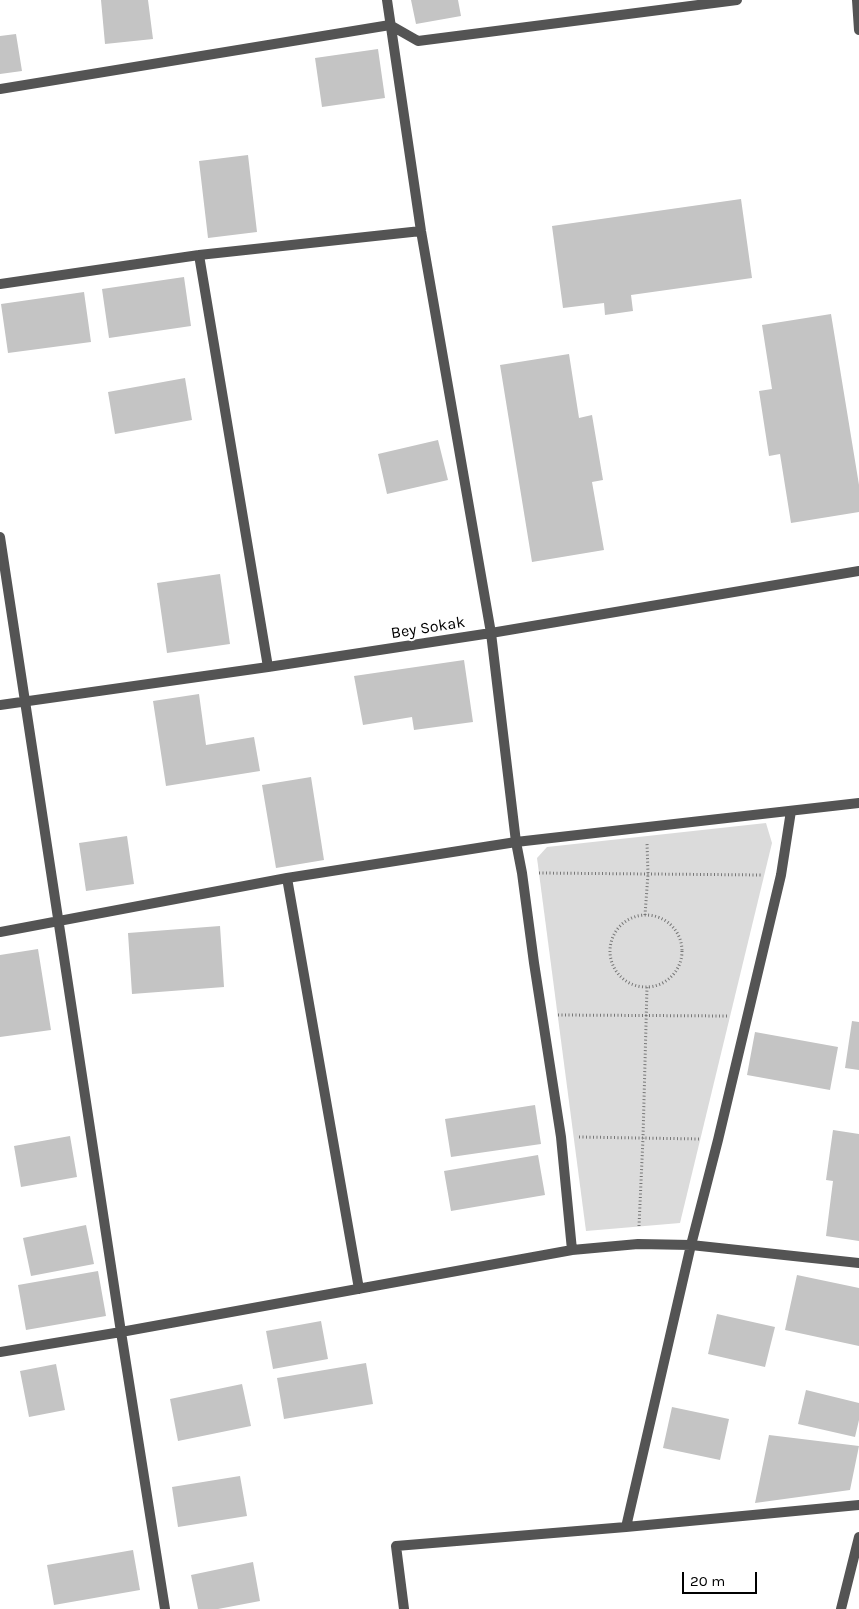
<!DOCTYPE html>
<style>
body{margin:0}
#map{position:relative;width:859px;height:1609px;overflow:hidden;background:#fff;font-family:Karla,sans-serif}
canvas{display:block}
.scale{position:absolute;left:682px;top:1572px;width:75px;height:22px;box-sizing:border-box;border:2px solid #000;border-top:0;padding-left:6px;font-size:15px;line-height:18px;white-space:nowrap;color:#000;-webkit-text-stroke:4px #fff;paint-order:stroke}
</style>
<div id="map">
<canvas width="859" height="1609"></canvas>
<div class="scale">20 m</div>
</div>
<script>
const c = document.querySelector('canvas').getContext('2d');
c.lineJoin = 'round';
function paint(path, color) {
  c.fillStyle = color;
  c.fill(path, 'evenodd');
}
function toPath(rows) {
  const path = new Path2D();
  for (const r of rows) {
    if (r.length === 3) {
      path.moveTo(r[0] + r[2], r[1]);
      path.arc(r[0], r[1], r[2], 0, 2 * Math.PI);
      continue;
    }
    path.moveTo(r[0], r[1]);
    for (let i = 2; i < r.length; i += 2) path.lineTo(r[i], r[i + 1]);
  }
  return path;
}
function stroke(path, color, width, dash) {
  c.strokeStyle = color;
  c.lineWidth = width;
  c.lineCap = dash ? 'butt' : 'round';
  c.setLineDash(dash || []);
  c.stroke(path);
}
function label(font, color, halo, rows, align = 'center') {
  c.font = font + ' Karla,sans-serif';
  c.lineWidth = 4;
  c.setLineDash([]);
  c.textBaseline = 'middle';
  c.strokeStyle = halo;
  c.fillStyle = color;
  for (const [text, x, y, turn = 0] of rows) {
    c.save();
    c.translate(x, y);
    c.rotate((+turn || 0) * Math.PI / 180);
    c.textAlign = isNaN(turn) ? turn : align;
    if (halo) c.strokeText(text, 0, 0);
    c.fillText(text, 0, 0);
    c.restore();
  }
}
paint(toPath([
 [766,823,772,843,680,1223,586,1231,537,858,547,847]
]), '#dbdbdb');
paint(toPath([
 [101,0,148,0,153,39,105,44],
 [411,0,458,0,461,16,416,24],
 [16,34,22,71,0,74,0,36],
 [378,49,385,98,322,107,315,58],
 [248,155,257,232,208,238,199,161],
 [741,199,752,278,631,295,633,311,605,315,604,303,563,308,552,226],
 [184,277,191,326,109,338,102,289],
 [84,292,91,342,8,353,1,304],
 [831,314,859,485,859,512,791,523,780,454,769,456,759,391,772,389,762,325],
 [569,354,579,418,592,415,603,480,592,482,604,550,532,562,500,365],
 [185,378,192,420,115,434,108,392],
 [438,440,448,480,387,494,378,454],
 [220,574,230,644,167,653,157,583],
 [464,660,473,722,414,730,412,717,363,725,354,676],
 [199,694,206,745,254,737,260,771,166,786,153,701],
 [311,777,324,860,276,868,262,785],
 [127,836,134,884,86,891,79,843],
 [220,926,224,987,132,994,128,933],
 [38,949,51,1030,0,1037,0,955],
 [852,1021,859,1022,859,1070,845,1068],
 [755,1032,838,1047,830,1090,747,1075],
 [535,1105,541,1144,451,1157,445,1119],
 [833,1130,859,1134,859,1241,826,1236,833,1181,826,1180],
 [70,1136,77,1177,21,1187,14,1146],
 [538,1155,545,1195,451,1211,444,1171],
 [86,1225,94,1264,31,1276,23,1238],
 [98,1271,106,1316,26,1330,18,1285],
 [797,1275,859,1288,859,1346,785,1330],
 [717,1314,775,1327,765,1367,708,1354],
 [321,1321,328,1359,273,1369,266,1331],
 [366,1363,373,1404,284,1419,277,1378],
 [56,1364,65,1410,29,1417,20,1371],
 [242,1384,251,1426,178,1441,170,1399],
 [806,1390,859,1403,859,1420,855,1437,798,1424],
 [672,1407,729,1419,720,1460,663,1448],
 [769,1435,859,1446,850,1490,755,1503],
 [240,1476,247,1516,178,1527,172,1487],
 [133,1550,140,1590,54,1605,47,1565],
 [253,1562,260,1601,218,1609,198,1609,191,1575]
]), '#c4c4c4');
stroke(toPath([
 [539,873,763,875],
 [645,915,648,874,647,843],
 [646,951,36],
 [558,1015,729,1016],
 [579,1137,700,1139],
 [639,1226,643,1138,647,987]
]), '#767676', 3, [1, 2.5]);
stroke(toPath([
 [387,0,421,231,491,633,516,842,522,873,534,963,561,1137,572,1250],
 [0,89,390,25,418,41,737,0],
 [199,255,268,667],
 [0,284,199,255,421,231],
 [0,537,121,1332,165,1609],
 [0,705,268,667,491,633,859,571],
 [287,878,359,1289],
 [0,932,287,878,516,842,859,803],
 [0,1352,121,1332,572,1250,638,1244,691,1245,859,1263],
 [626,1527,691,1245,718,1140,781,875,791,811],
 [404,1609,396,1546,626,1527,859,1505]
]), '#545454', 10);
stroke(toPath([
 [857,0,859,30],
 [841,1609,859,1537]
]), '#545454', 10);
label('16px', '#000', '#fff', [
 ["Bey Sokak",428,628,-9]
]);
</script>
